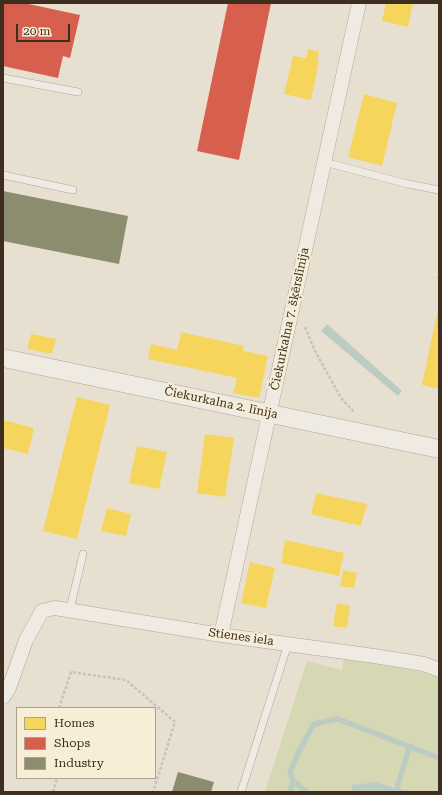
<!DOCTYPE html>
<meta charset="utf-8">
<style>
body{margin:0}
#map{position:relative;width:442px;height:795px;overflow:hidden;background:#e7e0d1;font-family:"Roboto Serif",serif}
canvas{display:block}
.frame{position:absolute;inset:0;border:4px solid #3d2e20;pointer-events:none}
.legend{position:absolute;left:16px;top:707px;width:140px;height:72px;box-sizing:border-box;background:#f7eed8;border:1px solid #ada18e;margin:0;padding:5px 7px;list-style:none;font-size:12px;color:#3d2e20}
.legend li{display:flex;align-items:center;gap:8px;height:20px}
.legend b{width:20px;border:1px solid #ada18e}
.scale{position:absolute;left:16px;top:24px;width:54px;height:18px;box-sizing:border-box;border:2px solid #3d2e20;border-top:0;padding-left:5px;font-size:12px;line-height:14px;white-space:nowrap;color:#3d2e20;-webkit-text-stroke:3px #f7eed8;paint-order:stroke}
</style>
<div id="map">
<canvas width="442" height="795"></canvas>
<div class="frame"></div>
<ul class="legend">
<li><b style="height:11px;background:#f6d55c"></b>Homes</li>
<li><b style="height:11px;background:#d6604d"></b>Shops</li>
<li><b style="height:11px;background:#8c8c6e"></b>Industry</li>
</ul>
<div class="scale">20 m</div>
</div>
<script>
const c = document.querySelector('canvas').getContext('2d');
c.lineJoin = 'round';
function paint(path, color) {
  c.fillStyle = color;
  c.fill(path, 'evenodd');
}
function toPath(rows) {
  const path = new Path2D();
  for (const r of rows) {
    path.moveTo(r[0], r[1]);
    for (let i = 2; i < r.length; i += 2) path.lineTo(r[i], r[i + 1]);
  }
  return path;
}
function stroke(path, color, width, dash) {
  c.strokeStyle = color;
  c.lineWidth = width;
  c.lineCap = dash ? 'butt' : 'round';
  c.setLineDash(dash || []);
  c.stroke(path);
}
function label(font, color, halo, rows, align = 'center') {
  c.font = font + ' "Roboto Serif",serif';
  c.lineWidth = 4;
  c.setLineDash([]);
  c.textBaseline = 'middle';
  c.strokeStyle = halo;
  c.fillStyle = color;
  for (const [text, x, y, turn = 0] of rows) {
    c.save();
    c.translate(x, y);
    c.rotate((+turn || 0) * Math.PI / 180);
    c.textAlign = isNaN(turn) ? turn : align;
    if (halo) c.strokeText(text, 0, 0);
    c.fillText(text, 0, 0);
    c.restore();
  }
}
paint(toPath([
 [344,658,432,674,439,677,439,792,416,792,375,782,352,785,352,792,265,792,307,661,342,670]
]), '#d6d7b3');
paint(toPath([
 [327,324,402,391,398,396,321,331],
 [375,782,397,788,415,792,352,792,352,785]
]), '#bcccc2');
paint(toPath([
 [386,3,413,3,408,27,382,21],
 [308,49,319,52,317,61,319,61,311,100,284,94,293,56,306,58],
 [364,94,397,103,382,166,348,157],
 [438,309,439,310,439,389,422,385],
 [181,332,244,346,243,351,268,356,259,398,233,393,237,378,148,359,151,344,177,350],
 [31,334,56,339,52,354,27,349],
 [77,397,110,405,77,539,43,531],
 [3,420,34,428,28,454,3,448],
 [205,434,234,438,225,497,197,493],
 [137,446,167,452,159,489,129,483],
 [316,493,367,504,361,526,311,514],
 [107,508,131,514,126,536,101,531],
 [285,540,344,553,339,576,281,563],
 [250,562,275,568,266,608,241,603],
 [343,570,357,573,354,588,340,586],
 [337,603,350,606,347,628,333,626]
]), '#f6d55c');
paint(toPath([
 [3,3,24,3,80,15,70,58,63,56,58,78,3,66],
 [228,3,271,3,239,160,197,151]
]), '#d6604d');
paint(toPath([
 [3,191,128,216,119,264,3,241],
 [178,772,214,782,211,792,172,792]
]), '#8c8c6e');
stroke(toPath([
 [293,781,307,792],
 [290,792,293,781,290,772,299,751,314,724,338,719,439,758],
 [396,792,409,748]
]), '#bcccc2', 5.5);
const service = toPath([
 [3,78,78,92],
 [324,162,408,184,439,190],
 [3,175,73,190],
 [70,609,83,554],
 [241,792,288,644]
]);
const minor = toPath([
 [221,635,359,3],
 [3,697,9,688,26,640,42,611,55,608,221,635,374,656,424,664,439,670]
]);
const tertiary = toPath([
 [3,358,439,449]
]);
stroke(service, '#ada599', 8);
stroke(minor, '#ada599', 15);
stroke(tertiary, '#ada599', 19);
stroke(toPath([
 [437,277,439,278],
 [305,327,315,351,341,398,354,412],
 [59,708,71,672,126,680,175,722,153,792],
 [53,792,57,778]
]), '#c8c2b9', 2.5, [3, 2]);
stroke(service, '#efebe3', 7);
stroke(minor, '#efebe3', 14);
stroke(tertiary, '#efebe3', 18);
label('12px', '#3d2e20', '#f7eed8', [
 ["Čiekurkalna 7. šķērslīnija",290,319,-78],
 ["Čiekurkalna 2. līnija",221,403,12],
 ["Stienes iela",241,637,8]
]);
</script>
